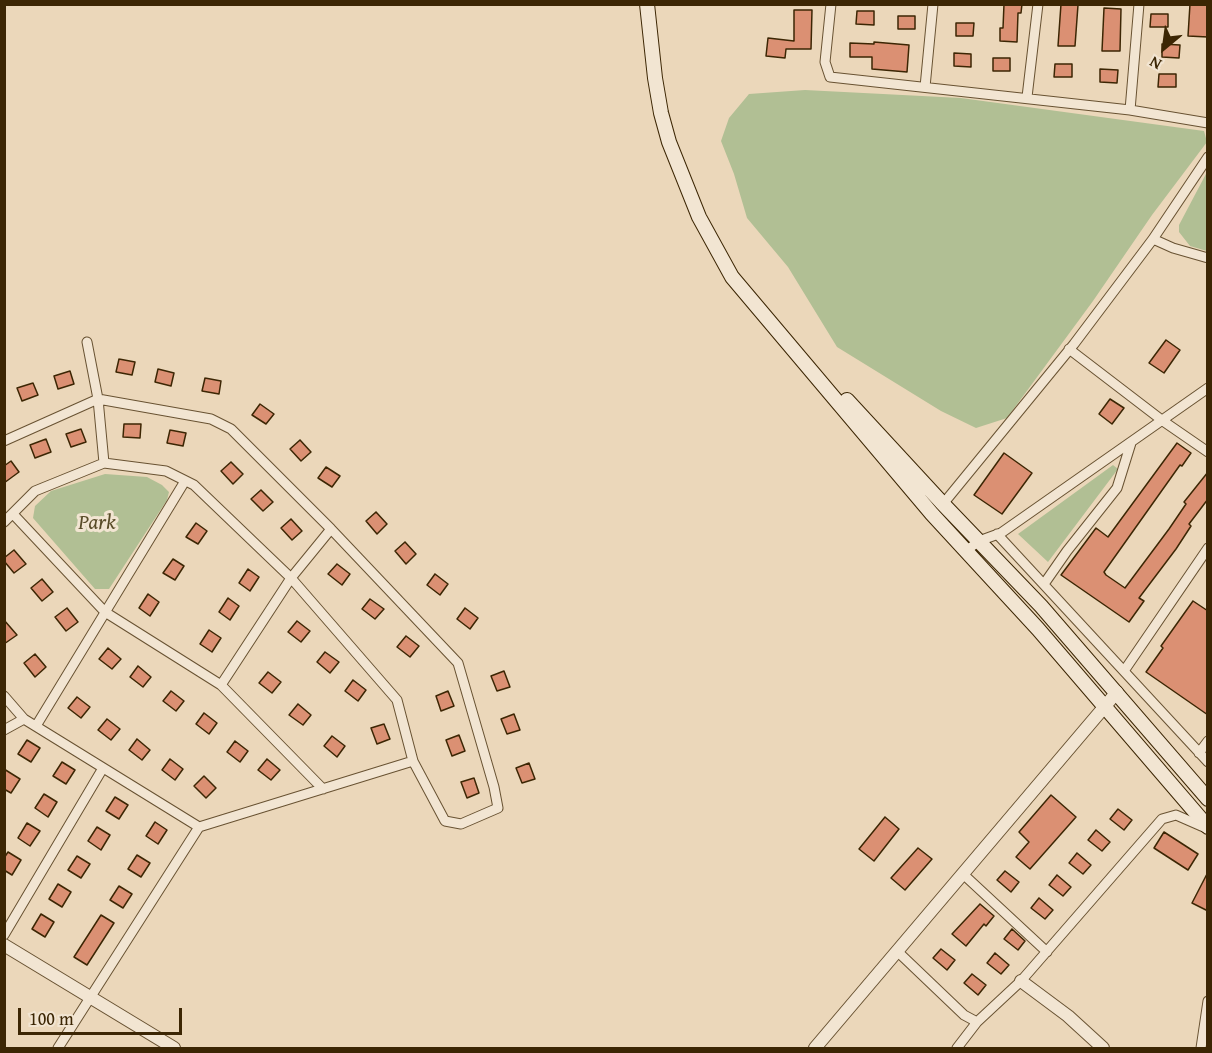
<!DOCTYPE html>
<style>
body{margin:0}
#map{position:relative;width:1212px;height:1053px;overflow:hidden;background:#ebd7ba;font-family:"Gentium Book Plus",serif}
canvas{display:block}
.frame{position:absolute;inset:0;border:6px solid #3c2604;pointer-events:none}
.north{position:absolute;left:1134px;top:18px;width:60px;height:60px;-webkit-text-stroke:4px #f2e5d2;paint-order:stroke;rotate:209deg;font-size:16px;font-weight:700;line-height:24px;text-align:center;color:#3c2604}
.north::after{content:'';display:block;margin:auto;width:21px;height:27px;background:#3c2604;clip-path:polygon(50% 0,100% 100%,50% 72%,0 100%)}
.scale{position:absolute;left:18px;top:1008px;width:164px;height:27px;box-sizing:border-box;border:3px solid #3c2604;border-top:0;padding-left:8px;font-size:18px;line-height:21px;white-space:nowrap;color:#3c2604;-webkit-text-stroke:4px #f2e5d2;paint-order:stroke}
</style>
<div id="map">
<canvas width="1212" height="1053"></canvas>
<div class="frame"></div>
<div class="north">N</div>
<div class="scale">100 m</div>
</div>
<script>
const c = document.querySelector('canvas').getContext('2d');
c.lineJoin = 'round';
function paint(path, color) {
  c.fillStyle = color;
  c.fill(path, 'evenodd');
}
function toPath(rows) {
  const path = new Path2D();
  for (const r of rows) {
    path.moveTo(r[0], r[1]);
    for (let i = 2; i < r.length; i += 2) path.lineTo(r[i], r[i + 1]);
  }
  return path;
}
function stroke(path, color, width, dash) {
  c.strokeStyle = color;
  c.lineWidth = width;
  c.lineCap = dash ? 'butt' : 'round';
  c.setLineDash(dash || []);
  c.stroke(path);
}
function label(font, color, halo, rows, align = 'center') {
  c.font = font + ' "Gentium Book Plus",serif';
  c.lineWidth = 6;
  c.setLineDash([]);
  c.textBaseline = 'middle';
  c.strokeStyle = halo;
  c.fillStyle = color;
  for (const [text, x, y, turn = 0] of rows) {
    c.save();
    c.translate(x, y);
    c.rotate((+turn || 0) * Math.PI / 180);
    c.textAlign = isNaN(turn) ? turn : align;
    if (halo) c.strokeText(text, 0, 0);
    c.fillText(text, 0, 0);
    c.restore();
  }
}
paint(toPath([
 [805,90,961,98,1204,131,1207,142,1152,215,1093,301,1007,418,976,428,941,411,837,347,788,267,747,218,734,174,721,141,729,118,749,94],
 [1207,172,1207,251,1190,246,1179,232,1179,225],
 [1113,465,1118,469,1048,562,1018,534],
 [105,474,147,477,162,485,169,492,167,500,109,589,95,589,33,518,35,506,51,491]
]), '#b1bf94');
const building = toPath([
 [1004,4,1022,4,1021,13,1018,13,1017,42,1000,41,1000,28,1003,28,1004,4],
 [1061,4,1078,5,1075,46,1058,46,1061,4],
 [1190,4,1208,4,1208,37,1188,36,1190,4],
 [1104,8,1121,9,1120,51,1102,51,1104,8],
 [794,10,812,10,811,49,786,49,785,58,766,56,768,38,794,41,794,10],
 [857,11,874,11,874,25,856,24,857,11],
 [1151,14,1168,14,1168,27,1150,27,1151,14],
 [898,16,915,16,915,29,898,29,898,16],
 [956,23,974,23,973,36,956,36,956,23],
 [874,42,909,45,907,72,872,69,872,57,850,57,850,43,874,44,874,42],
 [1162,44,1180,45,1179,58,1162,57,1162,44],
 [954,53,971,54,971,67,954,66,954,53],
 [993,58,1010,58,1010,71,993,71,993,58],
 [1055,64,1072,64,1072,77,1054,77,1055,64],
 [1100,69,1118,70,1117,83,1100,82,1100,69],
 [1159,74,1176,74,1176,87,1158,87,1159,74],
 [1166,340,1180,350,1164,373,1149,363,1166,340],
 [119,359,135,362,132,375,116,372,119,359],
 [158,369,174,373,171,386,155,382,158,369],
 [70,371,74,384,58,389,54,376,70,371],
 [205,378,221,381,219,394,202,391,205,378],
 [33,383,38,395,22,401,17,388,33,383],
 [1110,399,1124,408,1112,424,1099,414,1110,399],
 [260,404,274,414,266,424,252,415,260,404],
 [124,424,141,424,140,438,123,437,124,424],
 [81,429,86,442,71,447,66,434,81,429],
 [170,430,186,433,183,446,167,443,170,430],
 [46,439,51,452,35,458,30,445,46,439],
 [300,440,311,452,301,461,290,449,300,440],
 [1177,443,1191,453,1182,466,1180,465,1104,572,1106,575,1125,588,1169,529,1186,504,1184,502,1208,472,1208,499,1189,524,1191,526,1176,549,1139,598,1144,601,1129,622,1061,575,1096,528,1108,537,1177,443],
 [1004,453,1032,473,1002,514,974,495,1004,453],
 [11,461,19,472,4,483,4,466,11,461],
 [231,462,243,474,233,484,221,471,231,462],
 [326,467,340,476,332,487,318,478,326,467],
 [261,490,273,502,263,511,251,499,261,490],
 [376,512,387,524,377,534,366,521,376,512],
 [291,519,302,531,292,540,281,528,291,519],
 [196,523,207,531,198,544,186,537,196,523],
 [405,542,416,554,406,564,395,551,405,542],
 [14,550,26,564,14,573,4,561,4,558,14,550],
 [173,559,184,566,175,580,163,573,173,559],
 [337,564,350,574,342,585,328,574,337,564],
 [248,569,259,577,250,591,239,583,248,569],
 [435,574,448,584,440,595,427,585,435,574],
 [42,579,53,592,42,601,31,588,42,579],
 [148,594,159,602,150,616,139,608,148,594],
 [228,598,239,606,230,620,219,612,228,598],
 [370,599,384,609,375,619,362,609,370,599],
 [1193,601,1208,611,1208,715,1146,672,1163,648,1161,646,1193,601],
 [67,608,78,622,66,631,55,617,67,608],
 [465,608,478,618,470,629,457,619,465,608],
 [4,620,17,635,4,644,4,620],
 [297,621,310,631,301,642,288,632,297,621],
 [209,630,221,638,212,652,200,644,209,630],
 [406,636,419,646,410,657,397,647,406,636],
 [108,648,121,659,112,669,99,659,108,648],
 [325,652,339,662,330,673,317,662,325,652],
 [35,654,46,667,35,677,24,663,35,654],
 [138,666,151,677,143,687,130,677,138,666],
 [504,671,510,687,497,691,491,676,504,671],
 [268,672,281,682,272,693,259,683,268,672],
 [353,680,366,690,358,701,345,691,353,680],
 [171,691,184,701,176,711,163,701,171,691],
 [448,691,454,706,441,711,436,696,448,691],
 [77,697,90,707,81,718,68,708,77,697],
 [298,704,311,715,303,725,289,715,298,704],
 [204,713,217,723,209,734,196,724,204,713],
 [514,714,520,730,507,734,501,719,514,714],
 [107,719,120,729,111,740,98,730,107,719],
 [384,724,390,739,377,744,371,728,384,724],
 [459,735,465,751,452,756,446,740,459,735],
 [332,736,345,746,337,757,324,746,332,736],
 [137,739,150,750,142,760,129,750,137,739],
 [27,740,40,748,31,762,18,754,27,740],
 [235,741,248,751,240,762,227,752,235,741],
 [170,759,183,769,175,780,162,770,170,759],
 [267,759,280,770,271,780,258,770,267,759],
 [62,762,75,770,66,784,53,776,62,762],
 [529,763,535,779,522,783,516,768,529,763],
 [4,769,20,779,11,793,4,789,4,769],
 [204,776,216,788,206,798,194,786,204,776],
 [474,778,479,793,467,798,461,782,474,778],
 [44,794,57,802,48,817,35,808,44,794],
 [1051,795,1076,817,1030,869,1016,857,1029,842,1019,832,1051,795],
 [115,797,128,805,119,819,106,811,115,797],
 [1118,809,1132,820,1124,830,1110,819,1118,809],
 [885,817,899,829,874,861,859,849,885,817],
 [155,822,167,830,158,844,146,836,155,822],
 [27,823,40,831,30,846,18,838,27,823],
 [97,827,110,835,101,850,88,841,97,827],
 [1096,830,1110,842,1102,851,1088,840,1096,830],
 [1164,832,1198,854,1188,870,1154,848,1164,832],
 [918,848,932,859,905,890,891,878,918,848],
 [8,852,21,860,12,875,4,870,4,858,8,852],
 [1077,853,1091,865,1083,874,1069,863,1077,853],
 [137,855,150,863,141,877,128,869,137,855],
 [77,856,90,864,81,878,68,870,77,856],
 [1005,871,1019,882,1011,892,997,880,1005,871],
 [1208,872,1208,911,1192,903,1208,872],
 [1057,875,1071,887,1063,896,1049,885,1057,875],
 [58,884,71,892,62,907,49,899,58,884],
 [119,886,132,894,123,908,110,900,119,886],
 [1039,898,1053,910,1045,919,1031,908,1039,898],
 [980,904,994,916,986,926,984,924,966,946,952,934,980,904],
 [41,914,54,922,45,937,32,929,41,914],
 [101,915,114,923,87,965,74,957,101,915],
 [1012,929,1025,941,1018,950,1004,939,1012,929],
 [941,949,955,960,947,970,933,958,941,949],
 [995,953,1009,965,1001,974,987,963,995,953],
 [972,974,986,985,978,995,964,983,972,974]
]);
paint(building, '#db9073');
stroke(building, '#3c2604', 1.5);
const minor = toPath([
 [831,4,825,62,830,77,1130,110,1208,123],
 [925,87,933,4],
 [1027,97,1038,4],
 [1130,110,1139,4],
 [1153,239,1173,248,1208,258],
 [87,342,98,399,104,463],
 [1069,349,1163,421,1208,452],
 [4,441,98,399,211,419,231,429,331,529,458,663,494,787,498,808,461,824,445,821,413,761,397,700,291,578,194,485,166,471,104,463,35,491,4,522],
 [943,504,1074,344,1153,239,1208,157],
 [13,514,105,612,221,685,323,789],
 [997,534,1208,762],
 [966,551,979,541,1001,533,1208,388],
 [1044,584,1067,551,1117,488,1131,443],
 [1124,671,1208,548],
 [221,685,291,578,331,529],
 [4,696,24,719,199,827],
 [36,726,185,481],
 [4,730,24,719],
 [1199,753,1208,741],
 [963,874,1047,952],
 [4,935,103,768],
 [897,951,964,1015,977,1022],
 [58,1048,199,827,413,761],
 [957,1048,977,1022,1021,981,1162,819,1176,815,1208,829],
 [1201,1048,1208,1001]
]);
const tertiary = toPath([
 [4,945,174,1048],
 [1021,981,1068,1016,1103,1048],
 [815,1048,1117,692]
]);
const secondary = toPath([
 [647,4,655,78,661,113,669,142,699,217,732,277,932,514,1038,629,1208,827],
 [847,400,943,504,1041,606,1208,799]
]);
stroke(minor, '#685232', 11);
stroke(tertiary, '#685232', 14);
stroke(secondary, '#3c2604', 16);
stroke(minor, '#f2e5d2', 9);
stroke(tertiary, '#f2e5d2', 12);
stroke(secondary, '#f2e5d2', 14);
label('italic 21px', '#594c28', '#f2e5d2', [
 ["Park",97,524]
]);
</script>
